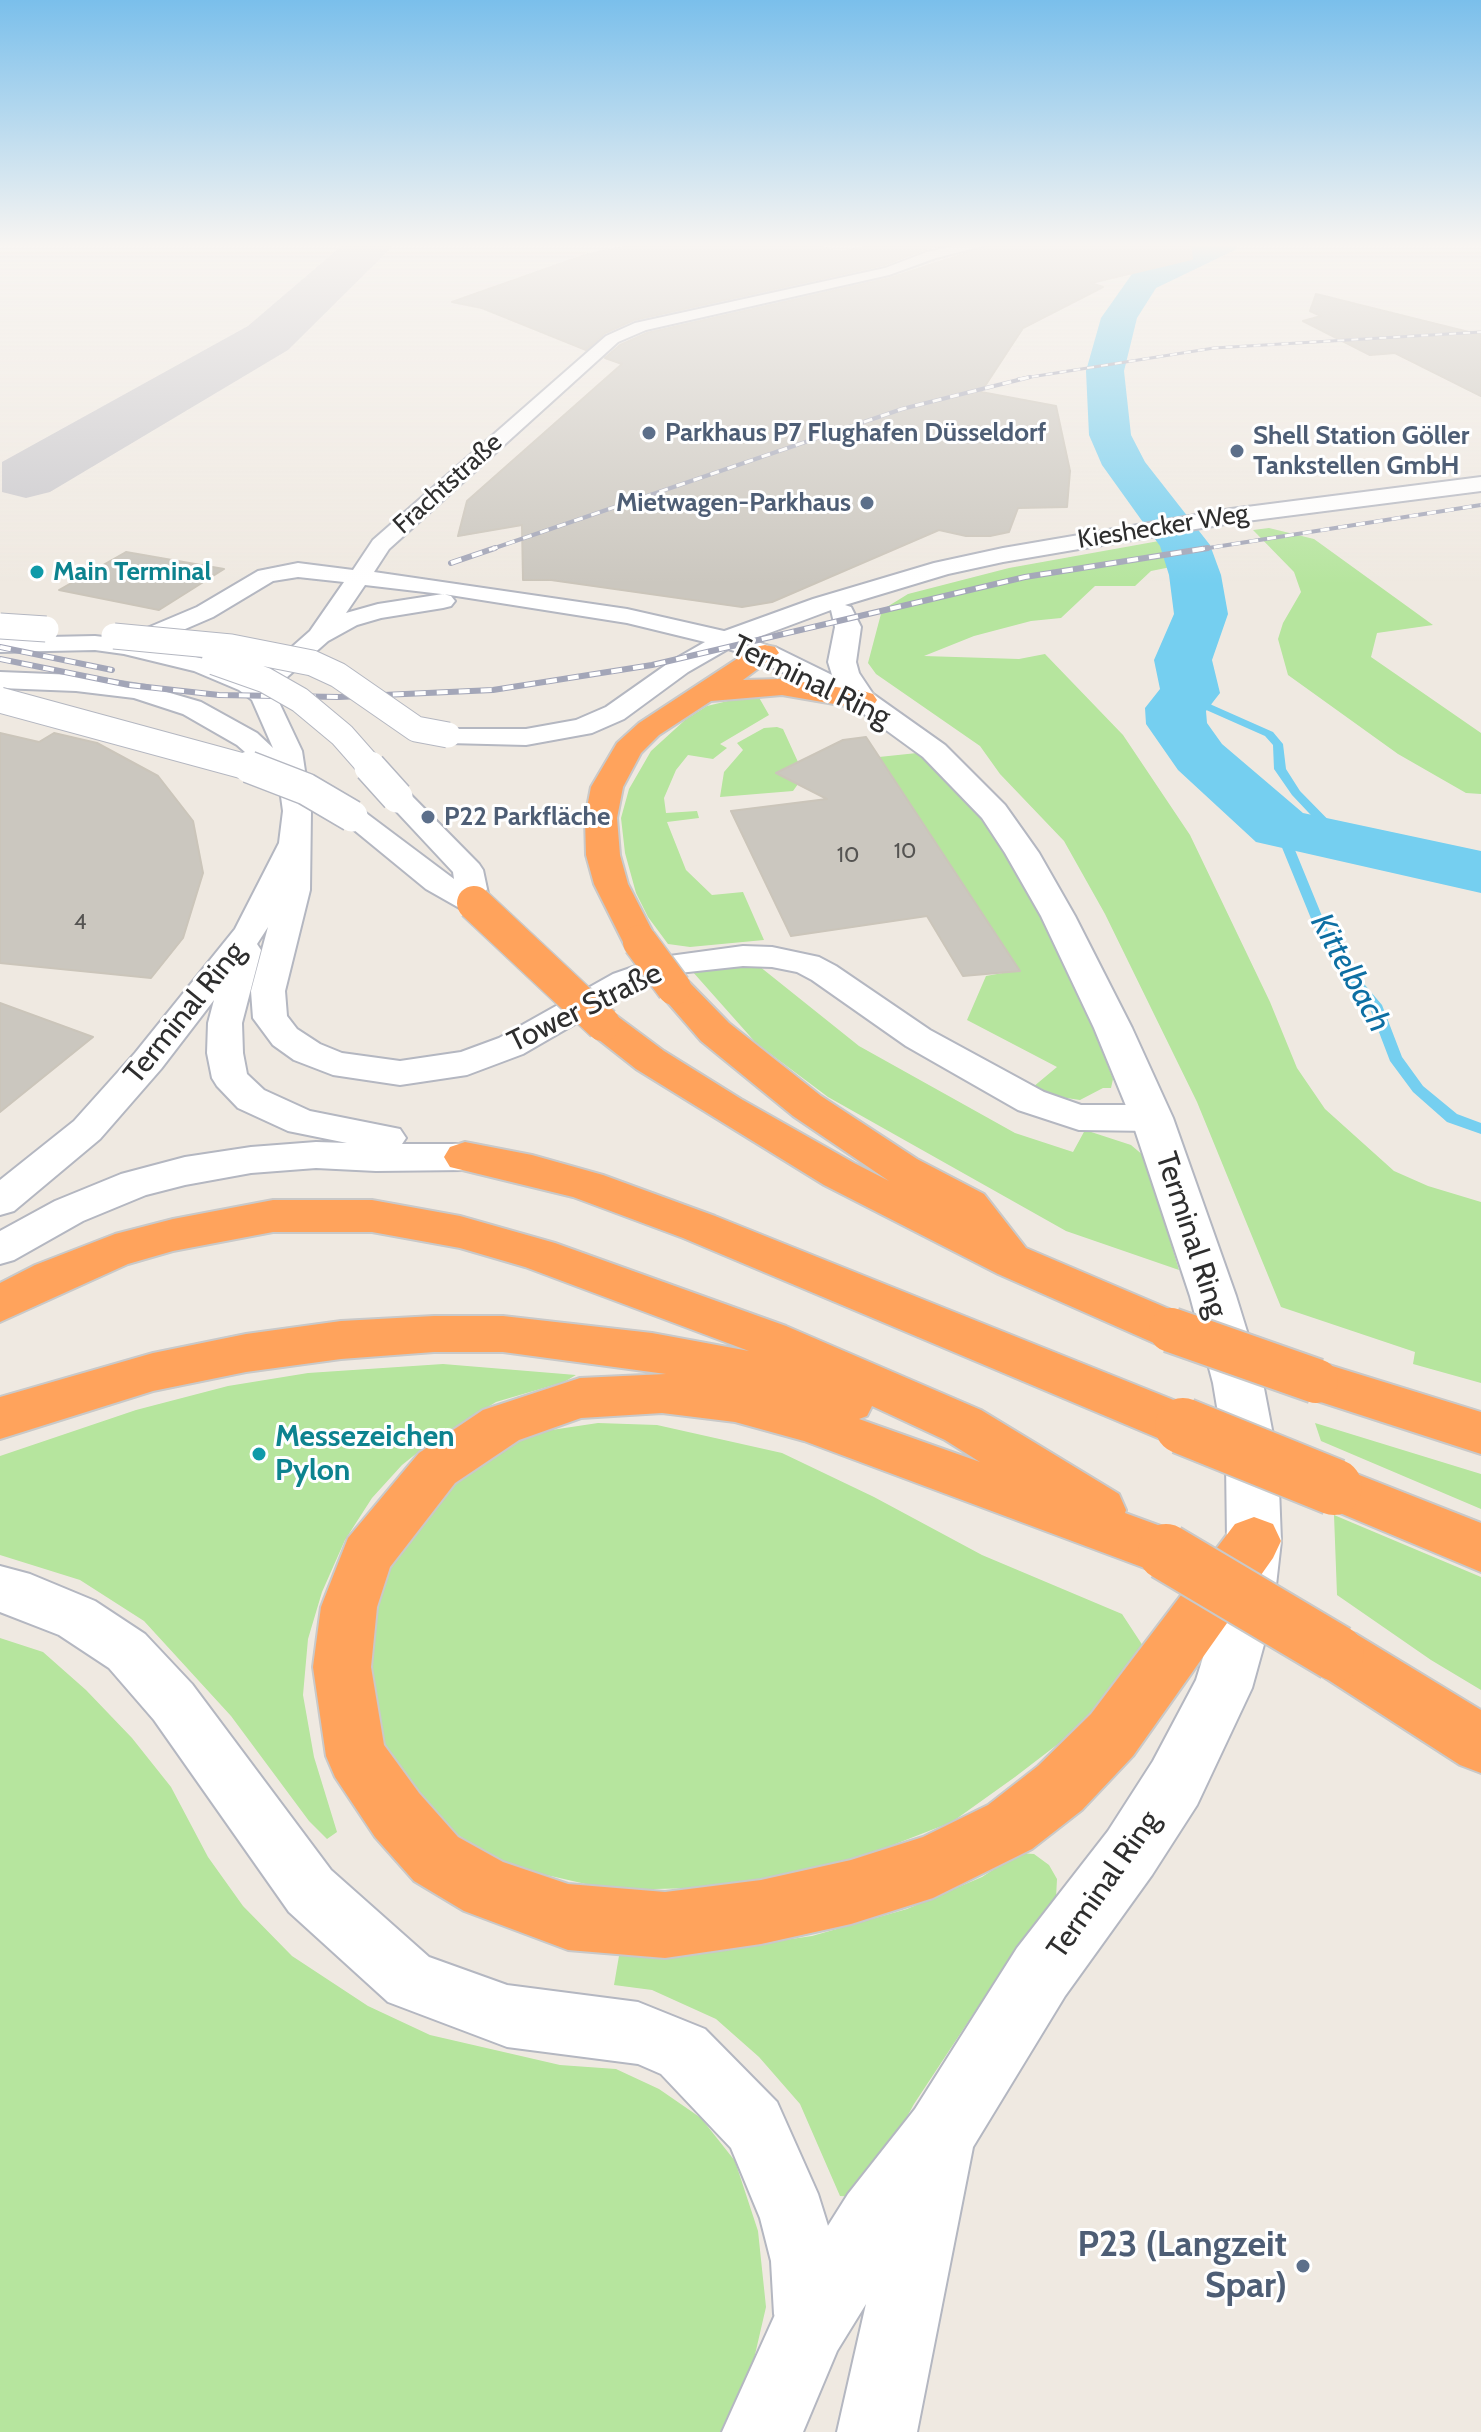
<!DOCTYPE html>
<meta charset="utf-8">
<style>
body{margin:0}
canvas{display:block;background:#efe9e1}
</style>
<canvas width="1481" height="2432"></canvas>
<script>
const c = document.querySelector('canvas').getContext('2d');
c.lineJoin = 'round';
function paint(path, color) {
  c.fillStyle = color;
  c.fill(path, 'evenodd');
}
function toPath(rows) {
  const path = new Path2D();
  for (const r of rows) {
    path.moveTo(r[0], r[1]);
    for (let i = 2; i < r.length; i += 2) path.lineTo(r[i], r[i + 1]);
  }
  return path;
}
function stroke(path, color, width, dash) {
  c.strokeStyle = color;
  c.lineWidth = width;
  c.lineCap = dash ? 'butt' : 'round';
  c.setLineDash(dash || []);
  c.stroke(path);
}
function label(font, color, halo, rows, align = 'center') {
  c.font = font + ' Cabin,sans-serif';
  c.lineWidth = 6;
  c.setLineDash([]);
  c.textBaseline = 'middle';
  c.strokeStyle = halo;
  c.fillStyle = color;
  for (const [text, x, y, turn = 0] of rows) {
    c.save();
    c.translate(x, y);
    c.rotate((+turn || 0) * Math.PI / 180);
    c.textAlign = isNaN(turn) ? turn : align;
    if (halo) c.strokeText(text, 0, 0);
    c.fillText(text, 0, 0);
    c.restore();
  }
}
paint(toPath([
 [1269,528,1314,539,1433,625,1377,633,1371,657,1481,733,1481,794,1466,793,1398,754,1288,675,1278,639,1283,623,1301,592,1294,572,1253,530],
 [1170,539,1181,565,1151,571,1135,586,1095,586,1061,618,1031,621,974,636,924,656,1019,659,1045,654,1123,735,1190,835,1270,1002,1297,1068,1325,1109,1394,1171,1428,1186,1481,1202,1481,1383,1413,1364,1415,1352,1281,1307,1197,1102,1105,914,1064,841,1000,774,980,746,876,674,868,663,882,610,908,594,1009,568],
 [757,694,769,715,720,744,727,748,713,759,688,755,676,770,664,798,666,813,697,811,699,818,667,822,686,870,712,895,743,892,764,940,690,947,668,944,648,917,636,893,625,853,621,818,629,789,651,751,685,720,707,706],
 [777,727,783,729,798,762,777,773,798,784,793,791,720,797,724,772,743,750,737,743,764,728],
 [917,753,974,810,1006,852,1045,922,1083,1003,1113,1079,1111,1088,1103,1088,1080,1100,1046,1095,1033,1087,1057,1067,967,1020,986,976,1019,970,900,789,894,789,892,777,879,757],
 [759,966,859,1046,1015,1133,1073,1152,1085,1130,1131,1145,1144,1156,1179,1270,1066,1231,828,1097,756,1043,692,971],
 [443,1364,576,1375,564,1382,496,1402,432,1441,402,1465,372,1498,345,1540,322,1592,308,1639,303,1695,314,1757,337,1832,327,1839,309,1821,231,1716,144,1621,80,1580,0,1555,0,1456,136,1410,228,1386,308,1373],
 [598,1423,657,1425,782,1453,874,1497,982,1555,1122,1614,1145,1649,1075,1731,1015,1777,952,1822,844,1864,739,1887,612,1890,507,1866,425,1814,383,1744,365,1672,374,1607,396,1546,436,1494,487,1456,538,1432],
 [1315,1423,1481,1474,1481,1509,1321,1441],
 [1334,1515,1481,1577,1481,1690,1431,1660,1337,1595],
 [0,1638,43,1652,86,1690,132,1738,171,1787,208,1857,243,1906,292,1956,368,2006,430,2035,560,2065,616,2069,659,2089,701,2118,735,2161,758,2231,766,2307,751,2372,724,2432,0,2432],
 [1019,1853,1034,1854,1049,1865,1057,1879,1056,1898,993,1984,914,2104,869,2186,855,2197,840,2196,800,2104,759,2057,716,2019,652,1990,614,1985,620,1950,723,1949,812,1936,907,1909,982,1877]
]), '#b6e59e');
paint(toPath([
 [1186,691,1194,691,1212,705,1273,732,1283,744,1286,769,1300,791,1348,840,1348,846,1340,846,1292,795,1274,769,1273,745,1265,736,1204,709,1186,695,1186,691],
 [1280,824,1286,828,1331,938,1348,965,1382,1005,1402,1057,1423,1086,1457,1114,1481,1123,1481,1134,1447,1122,1413,1092,1390,1061,1369,1006,1338,970,1319,938,1274,828,1280,824]
]), '#75cff0');
paint(toPath([
 [1199,243,1239,243,1235,250,1156,288,1137,318,1124,371,1131,435,1145,462,1210,545,1221,575,1228,614,1212,660,1220,693,1206,711,1207,723,1222,744,1303,813,1481,851,1481,893,1256,842,1178,770,1146,724,1145,708,1160,689,1154,660,1174,614,1169,575,1160,546,1102,465,1089,435,1086,371,1101,318,1132,274,1199,243]
]), '#75cff0');
paint(toPath([
 [345,243,396,243,288,350,50,492,26,498,2,492,2,462,248,326,345,243]
]), '#c9c8cc');
const building = toPath([
 [647,243,807,243,840,252,884,243,953,243,926,249,884,265,634,320,605,333,586,350,482,308,452,302,588,254,647,243],
 [998,243,1190,243,1192,259,1091,283,1103,287,1023,328,981,392,1056,406,1070,471,1067,507,1018,508,1009,532,990,536,966,536,939,530,772,602,742,607,551,580,523,580,522,525,458,536,467,501,622,364,605,358,620,345,647,333,890,278,998,243],
 [1316,294,1481,335,1481,396,1395,353,1370,355,1303,321,1321,316,1310,311,1316,294],
 [126,552,224,569,159,610,59,590,126,552],
 [0,733,39,742,54,733,97,743,158,776,193,821,203,873,183,938,151,978,0,963,0,733],
 [866,737,895,781,1020,971,963,976,927,916,791,936,731,811,827,799,776,773,843,740,866,737],
 [0,1003,93,1037,0,1112,0,1003]
]);
paint(building, '#cbc7bf');
stroke(building, '#cbc5ba', 2);
const street = toPath([
 [968,243,995,243,936,258,889,275,646,330,618,342,389,549,374,572,627,609,737,634,774,648,777,653,774,658,765,660,728,649,688,672,624,719,592,733,526,745,448,743,439,741,435,735,439,729,526,729,576,720,606,707,670,662,705,642,627,623,450,595,365,585,346,613,378,604,443,594,451,596,455,601,451,606,443,608,381,618,357,625,328,641,286,678,276,696,302,751,311,811,310,890,285,991,287,1016,297,1029,320,1044,342,1053,400,1061,461,1052,499,1038,613,974,662,957,743,946,772,947,819,957,836,966,930,1030,1044,1092,1081,1105,1152,1105,1165,1109,1171,1118,1165,1127,1152,1131,1079,1130,1018,1110,906,1046,812,980,797,972,772,967,743,966,679,973,637,988,523,1054,467,1075,400,1085,333,1075,294,1060,273,1045,253,1018,251,991,268,927,257,944,261,950,242,1023,243,1053,247,1074,264,1090,310,1111,400,1129,406,1138,402,1144,465,1144,479,1148,484,1157,479,1166,465,1170,376,1171,316,1168,251,1173,185,1185,146,1195,83,1221,14,1260,0,1264,0,1231,55,1201,121,1174,185,1157,251,1147,316,1142,347,1143,288,1131,238,1108,217,1086,212,1078,207,1053,208,1023,214,1000,161,1069,100,1139,14,1211,0,1215,0,1180,74,1121,135,1053,235,929,279,843,283,811,279,782,237,745,183,714,134,698,76,691,0,688,0,672,76,675,146,686,201,702,257,733,273,748,252,700,239,690,194,671,124,654,95,650,0,652,0,638,95,636,121,639,197,607,258,571,298,563,353,570,373,540,606,336,635,323,885,268,927,252,968,243],
 [298,577,344,582,310,631,267,669,259,681,212,661,148,645,213,617,273,581,298,577],
 [397,788,407,791,479,864,483,870,490,903,485,910,474,912,463,910,426,889,337,816,342,810,352,807,362,810,454,879,453,872,383,797,387,791,397,788],
 [0,1566,30,1574,95,1601,145,1634,192,1684,331,1870,429,1957,507,1985,638,2002,705,2029,777,2102,818,2194,839,2261,844,2314,834,2339,809,2349,784,2339,774,2314,771,2261,760,2218,731,2148,661,2074,638,2064,507,2047,388,2002,289,1912,154,1720,109,1668,59,1635,0,1612,0,1566]
]);
const secondary = toPath([
 [1481,477,1481,491,1231,523,1003,562,948,574,845,605,851,607,861,627,856,662,859,673,873,694,945,745,1005,805,1039,853,1075,916,1132,1028,1173,1118,1236,1296,1263,1383,1278,1461,1281,1541,1273,1612,1252,1688,1197,1805,1152,1875,1065,1996,973,2147,917,2432,837,2432,866,2304,837,2351,803,2432,722,2432,783,2297,848,2194,915,2109,1017,1948,1108,1831,1153,1761,1196,1680,1217,1612,1227,1541,1226,1461,1213,1383,1190,1296,1131,1118,1094,1028,1041,916,1005,853,982,818,923,757,853,706,755,659,751,653,755,647,775,647,832,675,828,662,835,627,831,610,737,645,719,645,715,639,719,633,813,599,934,563,1003,548,1231,509,1481,477]
]);
const highway = toPath([
 [765,645,775,647,779,653,743,680,782,679,863,691,873,694,877,700,873,706,863,709,782,695,711,701,659,735,641,753,623,787,617,818,620,855,628,884,658,942,653,950,640,953,627,950,594,884,586,855,585,818,591,787,617,743,639,723,755,647,765,645],
 [674,977,687,980,729,1023,821,1096,917,1159,984,1194,1026,1248,1188,1317,1195,1330,1188,1343,1171,1348,1154,1343,998,1274,824,1185,636,1069,589,1032,584,1024,589,1016,603,1012,617,1016,664,1051,741,1099,854,1163,889,1181,793,1116,701,1041,655,988,661,980,674,977],
 [465,1142,532,1155,603,1175,715,1216,1201,1411,1208,1426,1201,1441,1183,1447,1165,1441,683,1238,573,1197,450,1167,444,1157,450,1147,465,1142],
 [273,1200,372,1200,460,1216,555,1243,786,1326,981,1410,1119,1494,1126,1510,1125,1513,1185,1535,1193,1552,1185,1569,1166,1576,804,1441,735,1422,662,1413,581,1418,519,1440,455,1483,390,1567,377,1607,371,1667,384,1745,419,1793,458,1837,503,1862,568,1884,665,1892,761,1880,851,1860,923,1837,988,1805,1038,1766,1091,1714,1235,1524,1254,1517,1273,1524,1281,1541,1273,1558,1133,1756,1082,1810,1032,1849,933,1898,851,1924,761,1944,665,1958,568,1950,464,1911,414,1881,375,1837,335,1777,326,1756,313,1667,321,1607,348,1538,419,1453,483,1410,580,1378,666,1374,503,1352,434,1352,341,1359,246,1372,153,1391,0,1439,0,1397,153,1353,246,1334,341,1321,434,1316,503,1316,652,1333,749,1351,525,1267,460,1248,372,1232,273,1232,173,1251,128,1264,0,1322,0,1283,35,1265,115,1234,173,1219,273,1200],
 [872,1406,945,1440,980,1462,859,1419,867,1416,872,1406],
 [1316,1361,1481,1412,1481,1454,1299,1395,1292,1381,1299,1367,1316,1361],
 [1334,1465,1481,1523,1481,1572,1316,1503,1308,1487,1316,1471,1334,1465],
 [1336,1626,1356,1634,1481,1710,1481,1773,1460,1765,1316,1672,1307,1653,1316,1634,1336,1626]
]);
stroke(street, '#b4b7c1', 4);
stroke(secondary, '#b4b7c1', 4);
stroke(highway, '#c9c9c9', 4);
paint(street, '#fff');
paint(secondary, '#fff');
paint(highway, '#ffa35c');
const railFar2 = toPath([
 [1018,379,1214,348,1481,332]
]);
const railFar1 = toPath([
 [489,550,902,409,1030,377],
 [1196,550,1481,505]
]);
const rail = toPath([
 [451,563,495,548],
 [0,647,112,670],
 [0,659,129,685,219,695,339,697,493,690,652,665,1025,577,1208,548]
]);
stroke(railFar2, '#a3a6b8', 3);
stroke(railFar1, '#a3a6b8', 4);
stroke(rail, '#a3a6b8', 6);
stroke(railFar2, '#fff', 2, [7]);
stroke(railFar1, '#fff', 3, [9]);
stroke(rail, '#fff', 4, [11]);
const streetBridgeFar1 = toPath([
 [0,626,46,629],
 [114,636,231,647,312,663,338,675,416,729,448,735],
 [214,662,265,680,300,700,342,735,372,769],
 [0,700,254,769]
]);
const streetBridge = toPath([
 [249,767,306,789,352,816],
 [370,767,397,797]
]);
const highwayBridgeFar2 = toPath([
 [474,903,603,1024],
 [640,942,674,988]
]);
const highwayBridgeFar1 = toPath([
 [1171,1330,1316,1381]
]);
const highwayBridge = toPath([
 [1183,1426,1334,1487],
 [1166,1552,1336,1653]
]);
stroke(streetBridgeFar1, '#b4b7c1', 27, []);
stroke(streetBridge, '#b4b7c1', 34, []);
stroke(highwayBridgeFar2, '#c9c9c9', 37, []);
stroke(highwayBridgeFar1, '#c9c9c9', 48, []);
stroke(highwayBridge, '#c9c9c9', 60, []);
stroke(streetBridgeFar1, '#fff', 25);
stroke(streetBridge, '#fff', 31);
stroke(highwayBridgeFar2, '#ffa35c', 34);
stroke(highwayBridgeFar1, '#ffa35c', 44);
stroke(highwayBridge, '#ffa35c', 56);
const sky = c.createLinearGradient(0, 0, 0, 584);
sky.addColorStop(0, '#7abfeb');
sky.addColorStop(0.42, '#f8f5f2');
sky.addColorStop(1, '#f8f5f200');
c.fillStyle = sky;
c.fillRect(0, 0, 1481, 584);
for (const [x, y, r, color] of [
 [649,433,8,"#5c6f8a"],
 [1237,451,8,"#5c6f8a"],
 [867,503,8,"#5c6f8a"],
 [37,572,8,"#0f9aa8"],
 [428,817,8,"#5c6f8a"],
 [259,1454,8,"#0f9aa8"],
 [1303,2266,8,"#5c6f8a"]
]) {
  const dot = new Path2D();
  dot.arc(x, y, r, 0, 2 * Math.PI);
  c.fillStyle = color;
  c.fill(dot);
  stroke(dot, '#fff', 3);
}
label('22px', '#555452', null, [
 ["10",905,852],
 ["10",848,856],
 ["4",80,923]
]);
label('bold 26px', '#4e5e75', '#fff', [
 ["Parkhaus P7 Flughafen Düsseldorf",665,433],
 ["Shell Station Göller",1253,436],
 ["Tankstellen GmbH",1253,466],
 ["Mietwagen-Parkhaus",851,503,"right"],
 ["P22 Parkfläche",444,817]
], 'left');
label('26px', '#2e2e2e', '#fff', [
 ["Frachtstraße",448,484,-42],
 ["Kieshecker Weg",1163,527,-9]
]);
label('bold 26px', '#0d838f', '#fff', [
 ["Main Terminal",53,572]
], 'left');
label('30px', '#2e2e2e', '#fff', [
 ["Terminal Ring",811,682,26],
 ["Tower Straße",585,1008,-26],
 ["Terminal Ring",185,1013,-51],
 ["Terminal Ring",1191,1235,72],
 ["Terminal Ring",1104,1885,-55]
]);
label('bold 30px', '#0d838f', '#fff', [
 ["Messezeichen",275,1437],
 ["Pylon",275,1471]
], 'left');
label('italic 32px', '#0d6fa3', '#fff', [
 ["Kittelbach",1350,973,61]
]);
label('bold 36px', '#4e5e75', '#fff', [
 ["P23 (Langzeit",1287,2245],
 ["Spar)",1287,2286]
], 'right');
</script>
